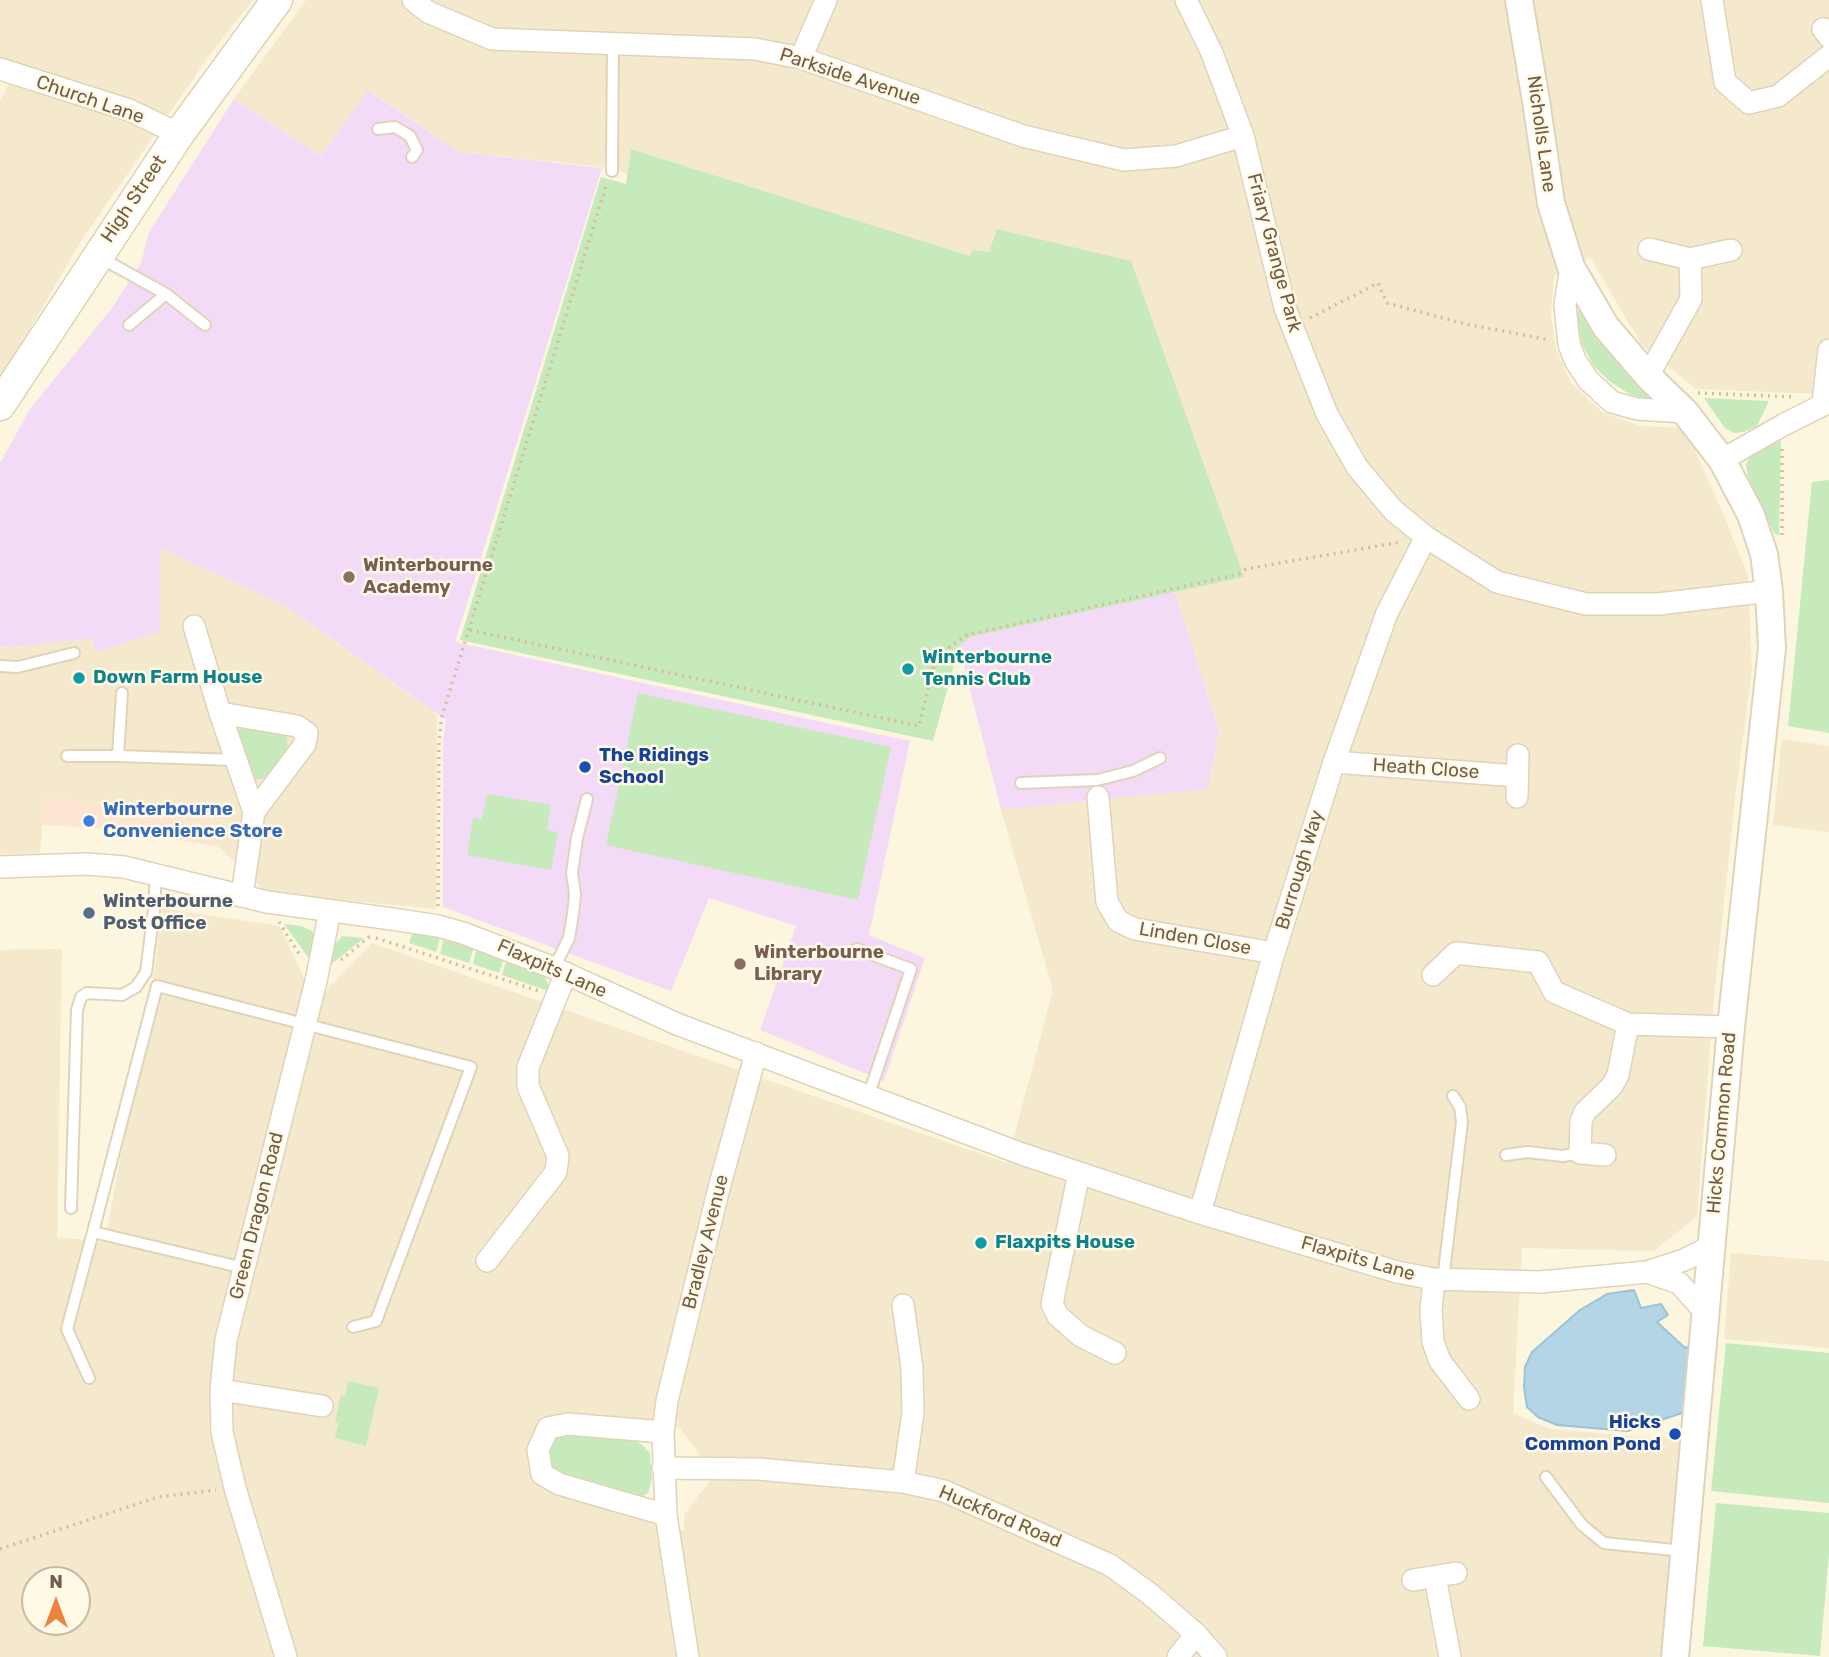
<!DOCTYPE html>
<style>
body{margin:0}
#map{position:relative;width:1829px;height:1657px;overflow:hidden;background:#fcf6de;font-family:Rubik,sans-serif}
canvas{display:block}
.north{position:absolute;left:21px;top:1566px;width:70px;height:70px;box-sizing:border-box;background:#fff9e5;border:2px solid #c7bba5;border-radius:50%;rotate:0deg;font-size:19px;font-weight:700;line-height:28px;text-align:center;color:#725e46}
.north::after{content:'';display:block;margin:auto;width:24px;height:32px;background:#ea8440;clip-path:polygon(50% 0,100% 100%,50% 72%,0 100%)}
</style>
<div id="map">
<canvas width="1829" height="1657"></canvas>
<div class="north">N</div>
</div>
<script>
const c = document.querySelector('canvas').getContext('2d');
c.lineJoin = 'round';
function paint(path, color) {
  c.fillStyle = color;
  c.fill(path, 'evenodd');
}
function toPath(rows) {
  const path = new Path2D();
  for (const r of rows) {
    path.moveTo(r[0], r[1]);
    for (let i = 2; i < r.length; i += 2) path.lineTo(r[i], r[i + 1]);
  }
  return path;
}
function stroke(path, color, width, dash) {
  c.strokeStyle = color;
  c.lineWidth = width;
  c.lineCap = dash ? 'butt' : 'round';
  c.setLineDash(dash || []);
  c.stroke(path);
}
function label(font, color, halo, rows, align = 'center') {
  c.font = font + ' Rubik,sans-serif';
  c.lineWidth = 5;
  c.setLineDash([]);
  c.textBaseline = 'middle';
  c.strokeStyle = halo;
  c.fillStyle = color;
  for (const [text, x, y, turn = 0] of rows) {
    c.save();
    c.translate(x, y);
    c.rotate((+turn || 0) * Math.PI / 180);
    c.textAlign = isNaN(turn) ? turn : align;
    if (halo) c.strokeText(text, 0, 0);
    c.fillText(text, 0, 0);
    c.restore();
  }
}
paint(toPath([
 [0,0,253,0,211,53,79,244,0,381,0,102,17,65,0,60],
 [306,0,1829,0,1829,391,1817,394,1696,389,1641,344,1590,257,1554,276,1551,315,1556,348,1571,383,1602,412,1640,426,1685,428,1721,509,1748,576,1752,670,1736,790,1714,997,1697,1216,1654,1251,1522,1248,1513,1413,1549,1429,1681,1440,1662,1657,0,1657,0,950,62,949,57,1237,105,1242,156,961,161,908,280,926,315,1002,372,943,1007,1163,1053,990,1001,810,1208,788,1219,730,1175,592,1244,576,997,229,989,253,970,256,631,149,628,174,602,167,459,152,369,90,321,156,234,99],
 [568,1414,679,1427,714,1475,684,1515,684,1531,555,1493,534,1480,528,1449,542,1420],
 [35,1580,77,1580,77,1622,35,1622],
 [160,548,287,607,437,714,436,909,267,893,219,847,224,820,44,796,40,853,0,854,0,646,15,647,92,637,96,651],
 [1782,739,1829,746,1829,832,1773,825],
 [1731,1253,1829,1261,1829,1348,1724,1339]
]), '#f4e9cd');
paint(toPath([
 [43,796,224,820,219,847,116,829,42,825]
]), '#fde6d1');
paint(toPath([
 [368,90,459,152,602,168,455,642,910,741,869,935,925,958,884,1081,760,1030,796,926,709,898,671,991,443,907,443,740,446,720,287,607,160,548,160,632,96,652,92,638,15,647,0,646,0,463,30,409,112,308,141,263,149,232,234,99,321,156],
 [1175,592,1219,730,1208,789,1001,810,959,647,970,637]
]), '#f3dbf8');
paint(toPath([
 [631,149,970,256,973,250,989,252,997,229,1131,261,1244,577,970,637,959,647,933,741,460,640,601,177,626,184],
 [1581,310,1598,334,1654,394,1653,400,1631,395,1609,381,1593,365,1582,344,1575,313],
 [1704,398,1769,401,1757,426,1744,432,1734,433,1725,428],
 [1781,441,1779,536,1774,533,1748,476,1746,464,1751,455,1761,446],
 [1829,480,1829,733,1788,726,1812,482],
 [638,693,891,747,858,900,606,845],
 [244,728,281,731,287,738,288,754,273,773,264,779,256,779,249,770,239,737,239,730],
 [487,794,551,805,547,830,558,832,551,870,467,855,473,818,482,819],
 [284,924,301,926,312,931,316,937,313,964],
 [413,931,441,936,436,952,409,943],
 [342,936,364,938,329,966,335,944],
 [444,938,474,947,469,963,440,954],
 [477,947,504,958,499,973,473,964],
 [507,959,544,974,551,992,502,975],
 [1726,1343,1829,1353,1829,1503,1711,1491],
 [348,1381,379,1388,366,1446,335,1438,338,1423,335,1422,341,1395,345,1396],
 [569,1432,633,1438,643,1446,650,1453,652,1479,648,1493,638,1499,562,1477,549,1469,546,1451,554,1435],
 [1716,1503,1829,1513,1829,1554,1820,1656,1703,1646]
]), '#c7eabd');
const water = toPath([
 [1634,1290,1641,1308,1661,1304,1668,1315,1657,1322,1685,1348,1693,1345,1685,1412,1628,1431,1557,1425,1538,1417,1527,1407,1524,1387,1525,1367,1532,1352,1580,1310,1607,1294,1634,1290]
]);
paint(water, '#b3d5e6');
stroke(water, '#99c3d8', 2);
const service = toPath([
 [378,129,395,127,410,136,417,150,412,157],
 [612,171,613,43],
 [99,257,166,294,205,325],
 [129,325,166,294],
 [0,666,18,667,74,653],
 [122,693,118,756,236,760],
 [67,756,118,756],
 [1021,783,1097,780,1133,771,1160,758],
 [857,949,911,969,868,1097],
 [554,968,569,938,573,914,575,894,572,873,577,838,587,799],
 [1506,1155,1527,1152,1563,1156,1580,1153],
 [71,1208,77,1010,81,997,87,993,122,995,136,987,146,972,154,910,156,874],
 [244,1268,93,1232,157,986,471,1067,376,1321,353,1327],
 [1443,1280,1462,1122,1460,1107,1453,1096],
 [89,1378,67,1329,93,1232],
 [1546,1477,1582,1525,1604,1543,1684,1551]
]);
const minor = toPath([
 [413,0,428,12,492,39,755,49,801,58,1023,136,1124,160,1176,156,1243,136],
 [1186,0,1212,53,1243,136,1285,308,1327,414,1357,467,1393,510,1426,537,1497,582,1586,604,1658,604,1769,591],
 [1712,0,1725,82,1749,103,1778,96,1829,56],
 [1823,29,1829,37],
 [801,58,826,0],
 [0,69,129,110,179,134],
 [1649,249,1690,259,1731,250],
 [1571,267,1565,305,1569,344,1575,360,1588,380,1612,402,1637,409,1685,412],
 [1648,376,1691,299,1690,259],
 [1823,403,1829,350],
 [1722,460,1783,425,1829,402],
 [194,626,220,713,254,812,242,896],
 [220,713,297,726,307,733,305,744,254,812],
 [1334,762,1517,776],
 [1098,797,1107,902,1118,921,1135,929,1274,953],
 [1517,797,1518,755],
 [0,867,87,864,124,867,267,902,392,919,438,926,463,933,554,968,677,1024,1022,1154,1200,1213,1397,1272,1434,1279,1540,1282,1647,1272,1684,1260,1710,1247],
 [1433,975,1456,953,1538,962,1554,992,1628,1024,1731,1027],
 [1605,1155,1580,1153,1581,1121,1585,1112,1612,1086,1618,1075,1628,1024],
 [1079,1173,1052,1304,1058,1316,1081,1336,1115,1353],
 [1200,1213,1274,953,1334,762,1387,613,1426,537],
 [487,1261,556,1172,558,1156,528,1086,528,1067,566,973],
 [1647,1272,1679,1283,1705,1312],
 [1434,1279,1431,1310,1433,1342,1440,1361,1469,1399],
 [221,1390,322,1406],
 [663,1432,568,1424,548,1428,538,1450,542,1474,559,1484,666,1515],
 [663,1468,758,1469,903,1482,944,1491,1110,1565,1150,1594,1196,1634,1216,1657],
 [903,1482,913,1413,912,1368,903,1305],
 [1435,1577,1450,1657],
 [1413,1580,1456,1573],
 [286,1657,235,1488,222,1432,221,1390,226,1340,316,981,330,911],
 [688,1657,666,1515,663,1432,667,1401,719,1188,756,1053],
 [1178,1657,1196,1634]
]);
const tertiary = toPath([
 [1519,0,1536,101,1551,203,1571,267,1606,327,1648,376,1685,412,1722,460,1751,515,1764,554,1769,591,1772,648,1731,1027,1675,1657]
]);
const secondary = toPath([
 [0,405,179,134,277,0]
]);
stroke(service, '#e0d3ba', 14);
stroke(minor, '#e0d3ba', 24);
stroke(tertiary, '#e0d3ba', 30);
stroke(secondary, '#e2d2b5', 33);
stroke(toPath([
 [1310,318,1378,283,1387,303,1466,324,1550,340],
 [1698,393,1795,397],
 [1782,535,1782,448],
 [470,630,919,726,936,656,967,635,1239,574,1246,569,1401,542],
 [438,906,439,740,442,716,607,183],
 [279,922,301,957],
 [376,938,539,991],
 [341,960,370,936],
 [0,1549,158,1497,216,1490]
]), '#d6bc99', 3.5, [2, 5]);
stroke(service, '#fff', 10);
stroke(minor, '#fff', 21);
stroke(tertiary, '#fff', 26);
stroke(secondary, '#fff', 30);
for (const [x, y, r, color] of [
 [349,577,7,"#8d6e63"],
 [908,669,7,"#0f9aa8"],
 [79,678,7,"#0f9aa8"],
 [585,767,7,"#1a4fb4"],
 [89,821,7,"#3f7fe0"],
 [89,913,7,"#5c6f8a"],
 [740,964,7,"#8d6e63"],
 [981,1243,7,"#0f9aa8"],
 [1675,1434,7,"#1a4fb4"]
]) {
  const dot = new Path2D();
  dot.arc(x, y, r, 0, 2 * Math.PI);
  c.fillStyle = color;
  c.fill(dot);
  stroke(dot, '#fff9e5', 2.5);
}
label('19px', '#725e46', '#fff9e5', [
 ["Parkside Avenue",850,77,18],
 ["Church Lane",90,100,19],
 ["Nicholls Lane",1541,134,82],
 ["High Street",134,199,-56],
 ["Friary Grange Park",1274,253,75],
 ["Heath Close",1426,769,4],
 ["Burrough Way",1300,870,-73],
 ["Linden Close",1195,939,10],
 ["Flaxpits Lane",552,969,24],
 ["Hicks Common Road",1722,1123,-85],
 ["Green Dragon Road",257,1216,-76],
 ["Bradley Avenue",706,1242,-76],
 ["Flaxpits Lane",1358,1259,16],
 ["Huckford Road",1000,1517,23]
]);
label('bold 19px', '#785e54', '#fff9e5', [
 ["Winterbourne",363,566],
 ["Academy",363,588],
 ["Winterbourne",754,953],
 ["Library",754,975]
], 'left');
label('bold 19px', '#0d838f', '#fff9e5', [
 ["Winterbourne",922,658],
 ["Tennis Club",922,680],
 ["Down Farm House",93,678],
 ["Flaxpits House",995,1243]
], 'left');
label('bold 19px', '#164399', '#fff9e5', [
 ["The Ridings",599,756],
 ["School",599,778],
 ["Hicks",1661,1423,"right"],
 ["Common Pond",1661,1445,"right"]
], 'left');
label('bold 19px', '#366cbe', '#fff9e5', [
 ["Winterbourne",103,810],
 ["Convenience Store",103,832]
], 'left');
label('bold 19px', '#4e5e75', '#fff9e5', [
 ["Winterbourne",103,902],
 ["Post Office",103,924]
], 'left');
</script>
